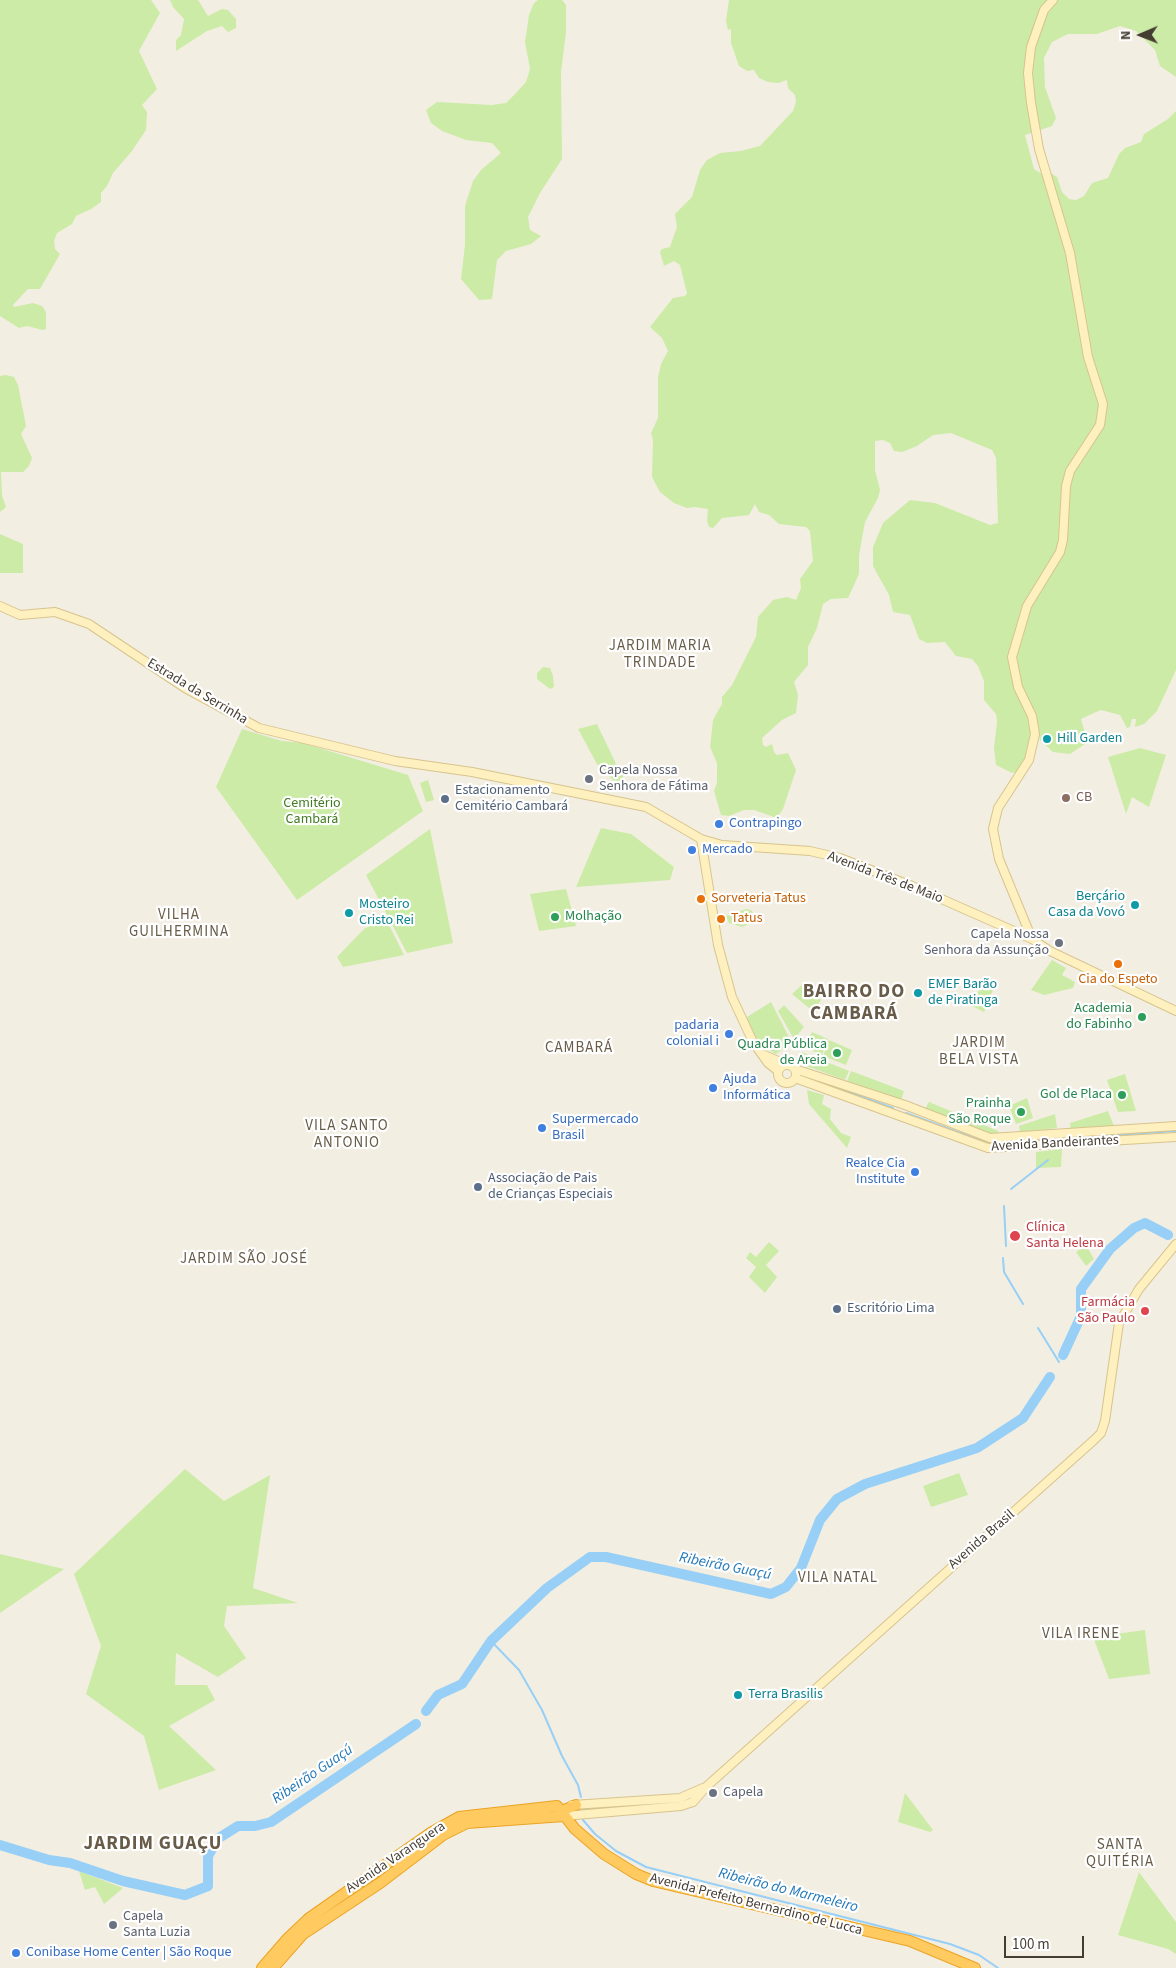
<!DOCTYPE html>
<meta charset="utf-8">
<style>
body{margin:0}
#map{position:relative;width:1176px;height:1968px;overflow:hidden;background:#f3eee2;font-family:"Source Sans 3",sans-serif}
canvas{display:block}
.north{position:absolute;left:1116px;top:10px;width:50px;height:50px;-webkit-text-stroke:4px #fff;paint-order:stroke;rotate:269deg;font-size:14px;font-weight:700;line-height:20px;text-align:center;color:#453d32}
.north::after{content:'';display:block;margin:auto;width:18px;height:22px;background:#453d32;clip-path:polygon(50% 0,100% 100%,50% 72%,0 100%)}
.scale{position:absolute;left:1004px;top:1936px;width:80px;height:22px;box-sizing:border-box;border:2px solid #453d32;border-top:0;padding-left:6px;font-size:15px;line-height:18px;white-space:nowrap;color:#453d32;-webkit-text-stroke:4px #fff;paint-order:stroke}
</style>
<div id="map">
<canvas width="1176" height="1968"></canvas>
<div class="north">N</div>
<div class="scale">100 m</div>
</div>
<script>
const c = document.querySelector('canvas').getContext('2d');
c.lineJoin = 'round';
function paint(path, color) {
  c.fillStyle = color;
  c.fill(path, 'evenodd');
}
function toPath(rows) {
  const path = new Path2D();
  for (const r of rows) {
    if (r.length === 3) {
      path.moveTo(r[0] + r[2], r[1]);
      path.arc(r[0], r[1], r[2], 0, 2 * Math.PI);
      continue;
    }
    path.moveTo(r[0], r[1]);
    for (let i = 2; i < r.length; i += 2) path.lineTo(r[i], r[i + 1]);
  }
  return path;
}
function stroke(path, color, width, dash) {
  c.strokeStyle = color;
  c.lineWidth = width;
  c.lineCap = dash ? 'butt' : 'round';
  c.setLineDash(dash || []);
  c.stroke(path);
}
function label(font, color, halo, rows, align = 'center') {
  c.font = font + ' "Source Sans 3",sans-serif';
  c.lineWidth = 4.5;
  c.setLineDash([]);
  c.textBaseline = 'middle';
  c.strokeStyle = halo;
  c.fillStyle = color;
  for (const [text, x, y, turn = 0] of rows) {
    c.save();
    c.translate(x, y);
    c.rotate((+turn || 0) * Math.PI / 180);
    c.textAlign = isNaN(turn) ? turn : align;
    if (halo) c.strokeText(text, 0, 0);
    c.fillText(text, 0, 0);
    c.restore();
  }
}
paint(toPath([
 [0,0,151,0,160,13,139,51,157,89,142,105,147,112,146,130,132,151,113,173,107,186,101,193,101,202,91,209,76,216,72,224,57,233,54,241,55,249,60,254,40,289,28,289,13,305,14,307,33,303,42,306,46,312,46,329,43,330,27,326,19,328,0,316],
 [170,0,198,0,208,16,222,9,228,10,236,19,236,28,228,32,222,26,207,31,176,51,176,40,181,35,184,19,173,7],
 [538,0,562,0,566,5,566,32,561,72,562,159,540,193,528,217,530,230,541,236,531,244,506,251,497,260,492,299,479,300,461,279,465,245,465,206,473,181,481,170,501,153,492,143,466,140,442,131,431,123,426,110,437,102,492,105,506,103,516,93,526,82,530,69,525,42,529,15,534,3],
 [729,0,1176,0,1176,77,1160,66,1155,50,1136,31,1120,26,1097,34,1068,34,1052,42,1044,58,1045,87,1056,118,1052,126,1025,135,1034,169,1042,174,1049,172,1057,177,1062,192,1069,199,1076,200,1084,196,1092,183,1108,178,1119,154,1125,148,1141,142,1144,134,1168,119,1176,111,1176,670,1157,711,1144,724,1135,727,1136,719,1132,719,1130,727,1127,728,1120,715,1101,710,1096,712,1081,719,1087,740,1085,744,1070,754,1053,752,1040,740,1034,718,1025,707,1031,727,1029,755,1019,771,1012,773,996,765,994,748,997,722,996,714,984,700,984,681,978,666,972,659,956,656,945,642,927,643,919,639,910,615,893,612,889,595,873,566,873,547,883,523,910,500,935,503,990,525,998,523,996,458,992,450,951,433,933,435,917,446,902,452,894,451,890,443,883,440,875,441,875,470,880,490,878,498,865,522,859,555,859,574,848,598,831,599,823,604,817,628,808,647,808,665,794,682,798,695,796,713,782,720,762,738,763,745,766,747,772,744,774,752,777,755,788,753,796,770,783,809,777,818,754,810,744,810,729,816,721,815,714,791,717,783,717,763,710,747,713,720,722,704,722,697,732,685,756,637,758,617,773,600,787,597,796,600,801,588,800,579,813,561,810,531,806,527,779,524,769,515,759,512,755,504,749,515,722,518,713,528,709,527,707,521,708,509,695,507,687,508,674,503,660,492,652,477,653,440,651,433,658,418,658,377,661,364,668,351,662,338,650,327,673,298,685,296,687,293,680,265,674,261,664,266,660,252,662,249,670,247,677,227,675,214,692,197,700,170,707,160,720,153,741,151,760,146,793,111,796,102,795,95,788,88,787,80,778,83,768,82,759,78,754,70,747,71,739,66,731,43,731,29,728,30,726,21],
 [6,375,14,377,18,385,26,426,21,434,32,458,29,466,23,472,1,472,2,496,6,507,0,512,0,376],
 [0,534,23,544,23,573,0,573],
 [543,667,550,668,553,676,554,687,550,689,537,679,537,673],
 [597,724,616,764,626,770,619,786,597,764,578,729],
 [242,729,282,741,303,743,408,775,423,811,297,900,216,787],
 [1140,748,1166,755,1149,807,1132,797,1126,814,1108,757],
 [428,780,434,800,426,802,420,783],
 [601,828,631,834,674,867,670,880,576,887],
 [430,829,453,943,407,953,366,875],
 [566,889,576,926,539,931,530,894],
 [746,909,751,910,758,920,742,927,729,923,726,916],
 [383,913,404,955,343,967,337,957,364,929,376,923,375,920],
 [1052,960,1066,968,1062,975,1075,982,1073,988,1044,995,1031,990],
 [805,982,821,1000,814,1012,792,994],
 [981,985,993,990,984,1012,972,1006],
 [771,1002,792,1043,776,1054,754,1042,746,1021,747,1017],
 [784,1005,804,1027,794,1039,778,1011],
 [812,1032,828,1039,822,1055,805,1047],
 [829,1040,852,1050,846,1065,823,1056],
 [802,1052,849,1071,845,1080,798,1063],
 [851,1071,904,1091,901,1101,847,1081],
 [1125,1074,1136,1111,1118,1112,1107,1080],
 [807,1090,824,1095,822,1104,831,1109,830,1119,841,1133,851,1137,847,1148,809,1104],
 [1027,1098,1033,1118,1016,1124,1009,1106],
 [929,1102,998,1131,1000,1135,990,1133,925,1109],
 [1108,1111,1114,1126,1071,1130,1070,1123],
 [1055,1114,1057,1128,1020,1132,1019,1126],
 [1062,1149,1061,1167,1036,1168,1036,1152],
 [769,1242,779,1251,766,1265,777,1277,765,1293,749,1277,756,1267,746,1258,750,1252,756,1257],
 [1086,1245,1094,1259,1086,1266,1076,1252],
 [185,1469,224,1501,270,1475,253,1588,298,1603,227,1606,224,1626,246,1658,218,1677,176,1653,175,1685,207,1685,215,1700,169,1726,216,1770,159,1790,144,1736,86,1694,101,1646,74,1574],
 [959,1473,968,1495,931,1507,923,1486],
 [0,1554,64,1569,0,1613],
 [1145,1630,1150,1674,1109,1679,1093,1637],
 [905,1793,933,1830,930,1832,898,1822],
 [79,1871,123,1888,104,1904,95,1887,85,1890],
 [1139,1872,1176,1922,1176,1954,1168,1949,1118,1935]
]), '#cceba6');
stroke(toPath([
 [815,1080,893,1108],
 [906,1113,990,1144,1057,1140],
 [1076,1138,1176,1131],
 [1011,1189,1048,1160],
 [1004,1206,1006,1246],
 [1003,1258,1004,1272,1023,1304],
 [1038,1328,1059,1362],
 [491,1641,519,1670,542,1710,562,1756,578,1785,581,1797],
 [583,1820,595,1834,616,1851,646,1867,950,1944,979,1955,998,1968]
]), '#97cff6', 2);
stroke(toPath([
 [1063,1355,1081,1316,1081,1289,1110,1249,1134,1228,1145,1223,1168,1235],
 [426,1711,438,1695,462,1684,491,1641,547,1588,590,1557,606,1557,771,1594,786,1587,801,1568,820,1520,837,1499,865,1484,977,1448,1023,1418,1050,1377],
 [0,1845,49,1860,70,1863,123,1881,185,1895,208,1886,208,1856,219,1838,238,1826,255,1826,271,1822,416,1724]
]), '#97cff6', 10);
const secondary = toPath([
 [0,606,20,615,55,612,89,624,185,688,259,728,395,761,472,772,646,807,701,839,722,845,810,851,840,858,912,886,1032,939,1050,951,1176,1011],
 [701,839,718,945,732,997,753,1042,768,1063,778,1071],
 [1032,939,999,859,993,829,998,808,1029,760,1035,734,1032,716,1018,687,1012,657,1027,606,1060,552,1063,540,1066,486,1070,471,1100,425,1103,404,1088,357,1070,253,1039,149,1031,103,1028,73,1031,47,1044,10,1053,0],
 [762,1054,785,1064],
 [787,1074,9],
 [795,1069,905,1105,990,1138,1176,1126],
 [795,1078,988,1148,1176,1137],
 [572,1805,680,1798,703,1788],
 [564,1816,681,1806,693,1802,707,1786,1094,1440,1101,1433,1105,1421,1119,1323,1139,1289,1176,1244]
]);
const highway = toPath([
 [564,1816,564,1810,576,1805],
 [262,1968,288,1938,308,1919,432,1832,459,1817,557,1806,575,1829,604,1854,636,1874,653,1881,910,1941,975,1968],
 [273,1968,303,1934,380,1883,443,1835,467,1823,564,1816]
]);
stroke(secondary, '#d7c48d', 10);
stroke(highway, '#eba324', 12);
stroke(secondary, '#fff0c0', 8);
stroke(highway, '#ffcb61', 10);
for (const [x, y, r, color] of [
 [1047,739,5,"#0f9aa8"],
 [589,779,5,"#6b7280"],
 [1066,798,5,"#8d6e63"],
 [445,799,5,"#5c6f8a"],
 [719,824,5,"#3f7fe0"],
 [692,850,5,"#3f7fe0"],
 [701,899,5,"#e8710a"],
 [1135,905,5,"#0f9aa8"],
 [349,913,5,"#0f9aa8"],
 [555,917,5,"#2e9e5b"],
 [721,919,5,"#e8710a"],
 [1059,943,5,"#6b7280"],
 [1118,964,5,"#e8710a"],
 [918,993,5,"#0f9aa8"],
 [1142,1017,5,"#2e9e5b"],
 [729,1034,5,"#3f7fe0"],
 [837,1053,5,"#2e9e5b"],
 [713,1088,5,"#3f7fe0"],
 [1122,1095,5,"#2e9e5b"],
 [1021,1112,5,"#2e9e5b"],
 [542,1128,5,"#3f7fe0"],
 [915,1172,5,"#3f7fe0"],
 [478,1187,5,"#5c6f8a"],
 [1015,1236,6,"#e0444e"],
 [837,1309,5,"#5c6f8a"],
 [1145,1311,5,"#e0444e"],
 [738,1695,5,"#0f9aa8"],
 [713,1793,5,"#6b7280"],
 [113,1925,5,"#6b7280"],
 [16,1953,5,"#3f7fe0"]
]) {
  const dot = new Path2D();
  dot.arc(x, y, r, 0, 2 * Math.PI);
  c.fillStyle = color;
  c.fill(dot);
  stroke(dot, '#fff', 2);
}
label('14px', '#453d32', '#fff', [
 ["Estrada da Serrinha",197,692,31],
 ["Avenida Três de Maio",885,878,21],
 ["Avenida Bandeirantes",1055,1144,-3],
 ["Avenida Brasil",982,1540,-41],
 ["Avenida Varanguera",396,1858,-34],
 ["Avenida Prefeito Bernardino de Lucca",756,1905,14]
]);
label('14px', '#0d838f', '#fff', [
 ["Hill Garden",1057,739],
 ["Berçário",1125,897,"right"],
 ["Casa da Vovó",1125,913,"right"],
 ["Mosteiro",359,905],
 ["Cristo Rei",359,921],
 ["EMEF Barão",928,985],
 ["de Piratinga",928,1001],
 ["Terra Brasilis",748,1695]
], 'left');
label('14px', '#5b616d', '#fff', [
 ["Capela Nossa",599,771],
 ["Senhora de Fátima",599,787],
 ["Capela Nossa",1049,935,"right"],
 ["Senhora da Assunção",1049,951,"right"],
 ["Capela",723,1793],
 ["Capela",123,1917],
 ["Santa Luzia",123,1933]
], 'left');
label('14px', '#4e5e75', '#fff', [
 ["Estacionamento",455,791],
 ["Cemitério Cambará",455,807],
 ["Associação de Pais",488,1179],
 ["de Crianças Especiais",488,1195],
 ["Escritório Lima",847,1309]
], 'left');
label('14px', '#785e54', '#fff', [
 ["CB",1076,798]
], 'left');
label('14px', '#427b21', '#fff', [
 ["Cemitério",312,804],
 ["Cambará",312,820]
]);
label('14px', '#366cbe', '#fff', [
 ["Contrapingo",729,824],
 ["Mercado",702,850],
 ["padaria",719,1026,"right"],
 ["colonial i",719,1042,"right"],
 ["Ajuda",723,1080],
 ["Informática",723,1096],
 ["Supermercado",552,1120],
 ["Brasil",552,1136],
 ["Realce Cia",905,1164,"right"],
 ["Institute",905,1180,"right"],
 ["Conibase Home Center | São Roque",26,1953]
], 'left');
label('14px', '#c56008', '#fff', [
 ["Sorveteria Tatus",711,899],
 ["Tatus",731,919],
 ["Cia do Espeto",1118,980,"center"]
], 'left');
label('14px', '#27864d', '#fff', [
 ["Molhação",565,917,"left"],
 ["Academia",1132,1009],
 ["do Fabinho",1132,1025],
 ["Quadra Pública",827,1045],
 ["de Areia",827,1061],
 ["Gol de Placa",1112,1095],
 ["Prainha",1011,1104],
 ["São Roque",1011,1120]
], 'right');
label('14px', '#be3a42', '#fff', [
 ["Clínica",1026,1228],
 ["Santa Helena",1026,1244],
 ["Farmácia",1135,1303,"right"],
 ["São Paulo",1135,1319,"right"]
], 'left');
c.letterSpacing = '1px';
label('15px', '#685c48', '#fff', [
 ["JARDIM MARIA",660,647],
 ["TRINDADE",660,664],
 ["VILHA",179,916],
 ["GUILHERMINA",179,933],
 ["JARDIM",979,1044],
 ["BELA VISTA",979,1061],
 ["CAMBARÁ",579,1049],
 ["VILA SANTO",347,1127],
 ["ANTONIO",347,1144],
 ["JARDIM SÃO JOSÉ",244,1260],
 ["VILA NATAL",838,1579],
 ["VILA IRENE",1081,1635],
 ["SANTA",1120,1846],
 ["QUITÉRIA",1120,1863]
]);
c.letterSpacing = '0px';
label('italic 15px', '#2379b9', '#fff', [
 ["Ribeirão Guaçú",725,1567,11],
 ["Ribeirão Guaçú",313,1775,-34],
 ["Ribeirão do Marmeleiro",788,1891,14]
]);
c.letterSpacing = '1px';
label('bold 19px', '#685c48', '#fff', [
 ["BAIRRO DO",854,993],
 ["CAMBARÁ",854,1015],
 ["JARDIM GUAÇU",153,1845]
]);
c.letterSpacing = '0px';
</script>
